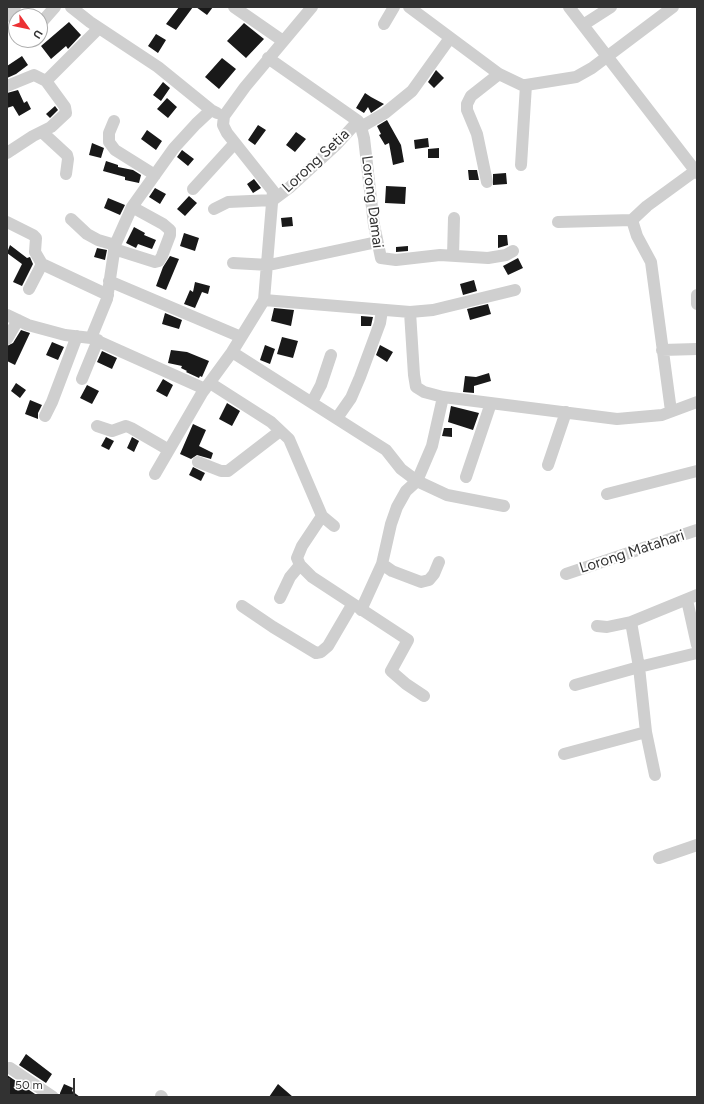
<!DOCTYPE html>
<style>
body{margin:0}
#map{position:relative;width:704px;height:1104px;overflow:hidden;background:#fff;font-family:Figtree,sans-serif}
canvas{display:block}
.frame{position:absolute;inset:0;border:8px solid #323232;pointer-events:none}
.north{position:absolute;left:8px;top:8px;width:40px;height:40px;box-sizing:border-box;background:#fff;border:1px solid #adadad;border-radius:50%;rotate:123deg;font-size:11px;font-weight:700;line-height:16px;text-align:center;color:#323232}
.north::after{content:'';display:block;margin:auto;width:14px;height:18px;background:#ec3134;clip-path:polygon(50% 0,100% 100%,50% 72%,0 100%)}
.scale{position:absolute;left:8px;top:1078px;width:67px;height:18px;box-sizing:border-box;border:2px solid #323232;border-top:0;padding-left:5px;font-size:12px;line-height:14px;white-space:nowrap;color:#323232;-webkit-text-stroke:3px #fff;paint-order:stroke}
</style>
<div id="map">
<canvas width="704" height="1104"></canvas>
<div class="frame"></div>
<div class="north">U</div>
<div class="scale">50 m</div>
</div>
<script>
const c = document.querySelector('canvas').getContext('2d');
c.lineJoin = 'round';
function paint(path, color) {
  c.fillStyle = color;
  c.fill(path, 'evenodd');
}
function toPath(rows) {
  const path = new Path2D();
  for (const r of rows) {
    path.moveTo(r[0], r[1]);
    for (let i = 2; i < r.length; i += 2) path.lineTo(r[i], r[i + 1]);
  }
  return path;
}
function stroke(path, color, width, dash) {
  c.strokeStyle = color;
  c.lineWidth = width;
  c.lineCap = dash ? 'butt' : 'round';
  c.setLineDash(dash || []);
  c.stroke(path);
}
function label(font, color, halo, rows, align = 'center') {
  c.font = font + ' Figtree,sans-serif';
  c.lineWidth = 4;
  c.setLineDash([]);
  c.textBaseline = 'middle';
  c.strokeStyle = halo;
  c.fillStyle = color;
  for (const [text, x, y, turn = 0] of rows) {
    c.save();
    c.translate(x, y);
    c.rotate((+turn || 0) * Math.PI / 180);
    c.textAlign = isNaN(turn) ? turn : align;
    if (halo) c.strokeText(text, 0, 0);
    c.fillText(text, 0, 0);
    c.restore();
  }
}
paint(toPath([
 [179,7,193,7,176,30,166,24],
 [196,7,213,7,207,15],
 [69,22,81,35,68,49,66,46,51,59,41,46],
 [244,23,264,39,246,58,227,41],
 [156,34,166,40,158,53,148,46],
 [22,56,28,65,16,74,7,78,7,66],
 [222,58,236,69,219,89,205,77],
 [436,70,444,78,434,88,428,82],
 [163,82,170,88,161,101,153,95],
 [18,90,24,103,27,101,31,109,19,116,13,106,7,108,7,93],
 [365,93,371,97,384,104,371,113,368,107,364,113,356,108],
 [167,98,177,107,168,118,157,109],
 [55,106,58,110,50,118,46,114],
 [387,120,401,145,404,162,393,165,389,143,385,145,379,135,381,134,377,126],
 [258,125,266,130,255,145,248,140],
 [147,130,162,141,156,150,141,139],
 [296,132,306,139,295,152,286,145],
 [428,138,429,147,415,149,414,140],
 [92,143,104,148,101,158,89,155],
 [439,148,439,158,428,158,428,149],
 [182,150,194,159,188,166,177,157],
 [106,161,118,165,118,167,133,170,141,175,139,183,125,180,125,177,103,171],
 [468,170,477,170,479,180,469,180],
 [506,173,507,184,493,185,493,174],
 [254,179,261,188,253,193,247,184],
 [386,186,406,187,405,204,385,203],
 [155,188,166,194,160,204,149,197],
 [189,196,197,203,185,216,177,209],
 [108,198,125,205,120,215,104,208],
 [292,217,293,226,282,227,281,218],
 [134,227,145,233,144,235,156,240,152,249,138,244,136,248,126,243],
 [184,233,199,238,195,251,180,246],
 [498,235,507,235,508,245,498,248],
 [10,245,27,258,30,257,33,264,22,286,13,282,22,264,7,253],
 [408,246,408,251,396,252,396,247],
 [97,248,107,250,105,260,94,257],
 [170,256,179,259,166,290,156,286,163,267],
 [518,258,523,268,508,275,503,266],
 [474,280,477,291,463,295,460,284],
 [195,282,210,286,208,294,202,292,195,308,184,304,190,290,193,292],
 [488,304,491,314,470,320,467,309],
 [274,308,294,310,291,326,271,321],
 [165,313,182,320,179,329,162,324],
 [361,316,373,317,371,326,361,326],
 [21,330,30,333,15,365,7,361,7,346,13,343],
 [282,337,298,341,293,358,277,354],
 [52,342,64,347,58,360,46,355],
 [265,345,275,349,270,364,260,360],
 [380,345,393,352,387,362,376,355],
 [171,350,187,352,209,361,202,377,200,376,199,378,186,372,187,371,181,368,182,366,168,363],
 [102,351,117,358,112,369,97,362],
 [489,373,491,381,474,386,474,393,463,392,465,376,476,377],
 [163,379,173,385,167,397,156,391],
 [16,383,26,390,20,398,11,391],
 [87,385,99,391,92,404,80,398],
 [30,400,42,405,38,413,38,419,25,414],
 [227,403,240,411,232,426,219,419],
 [451,406,479,413,473,430,448,422],
 [193,424,206,430,199,446,213,453,211,459,197,455,191,459,180,454],
 [444,428,452,428,452,437,442,436],
 [106,437,114,441,109,450,101,446],
 [132,437,139,441,134,452,127,448],
 [193,467,205,473,201,481,189,475],
 [26,1054,52,1074,46,1083,19,1065],
 [7,1075,38,1096,37,1097,7,1097],
 [64,1084,73,1088,72,1091,80,1097,60,1097,60,1093],
 [278,1084,293,1097,269,1097]
]), '#191919');
stroke(toPath([
 [71,7,90,22,158,67,211,110,217,113],
 [234,7,283,41],
 [409,7,499,74,522,85,526,85,576,77,592,68,673,7],
 [569,7,697,173],
 [7,16,15,7],
 [40,24,55,7],
 [384,24,394,7],
 [583,25,611,7],
 [268,58,358,121,361,127,364,138,374,225,381,258,396,260,440,255,488,258,506,255,513,251],
 [7,86,34,75,46,81],
 [114,121,109,133,109,142,115,150,155,175],
 [361,127,385,113,412,91,450,38],
 [42,132,67,155,68,159,66,174],
 [7,153,33,136,51,127,66,113,65,107,46,81,99,28],
 [521,165,526,85],
 [487,182,477,134,467,110,467,104,471,96,499,74],
 [193,189,235,143],
 [214,209,228,202,273,200,289,188,337,144,358,121],
 [71,219,87,234,98,240,115,245],
 [7,222,33,235,36,238,35,252,42,264,108,295],
 [558,222,632,220],
 [114,249,155,262,159,261,162,256,170,235,170,230,163,224,132,207],
 [453,256,454,218],
 [233,263,269,265,377,242],
 [109,281,241,337],
 [29,289,42,264],
 [697,295,697,304],
 [264,300,410,312,433,310,515,290],
 [410,312,414,375,416,387,424,392,443,397,617,419,662,415,697,402],
 [7,315,28,325,65,335,91,338,107,299,115,245,132,207,174,148,196,124,211,110],
 [91,338,205,389],
 [7,339,18,320],
 [662,350,697,349],
 [232,352,386,450,401,469,417,481,447,495,504,506],
 [82,379,98,340],
 [210,383,271,422,289,439,322,516,302,546,297,558,300,565,312,577,408,640,391,671,406,684,424,696],
 [312,402,321,385,331,355],
 [671,411,651,262,637,236,632,220,647,206,695,171],
 [45,416,52,402,77,336],
 [337,418,351,398,360,377,380,323,382,310],
 [97,426,112,431,126,426,131,428,169,450],
 [198,462,221,471,228,471,280,431],
 [548,465,566,412],
 [155,474,202,393,232,352,264,300,273,191,227,133,223,125,224,116,245,87,312,7],
 [466,477,491,403],
 [607,494,697,471],
 [322,516,334,526],
 [382,564,392,571,421,582,429,580,434,574,439,562],
 [566,574,697,530],
 [280,598,290,577,300,565],
 [687,600,697,645],
 [242,606,273,627,316,653,321,652,328,646,352,605],
 [361,610,382,564,391,524,397,507,406,491,417,481,432,446,443,397],
 [631,622,697,595],
 [575,685,639,667,631,622,607,627,597,626],
 [564,754,646,732],
 [655,775,646,732,639,667,697,653],
 [659,858,697,845],
 [10,1068,53,1097],
 [161,1096,162,1097]
]), '#cfcfcf', 12);
label('15px', '#323232', '#fff', [
 ["Lorong Setia",316,161,-43],
 ["Lorong Damai",372,202,83],
 ["Lorong Matahari",632,552,-18]
]);
</script>
